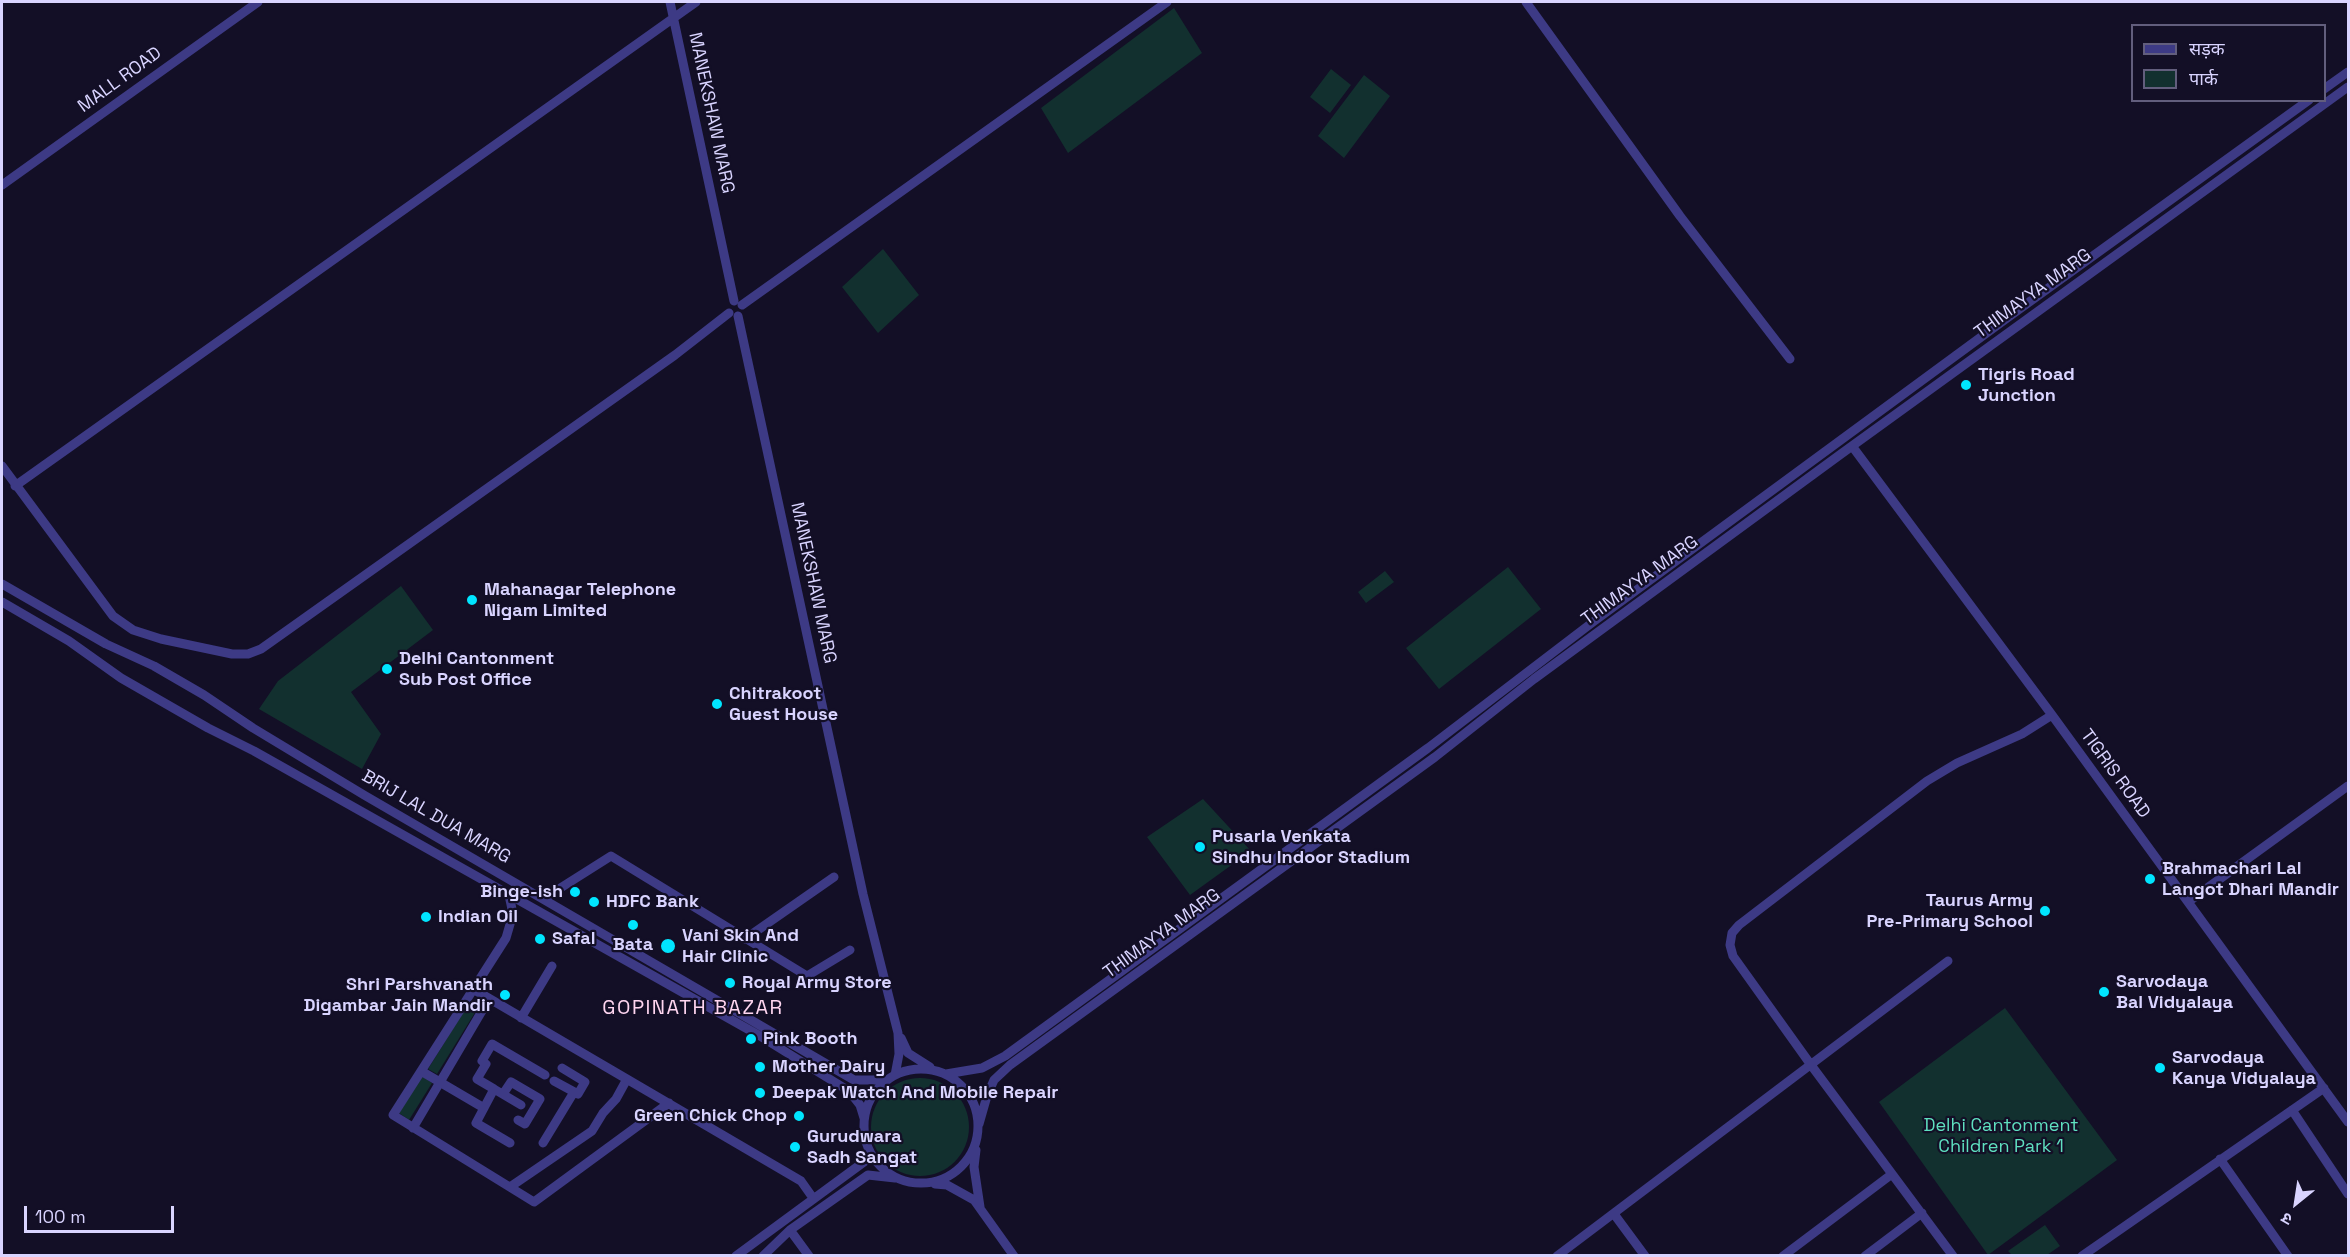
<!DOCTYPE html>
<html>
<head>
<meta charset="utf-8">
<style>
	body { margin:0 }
	#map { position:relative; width:2350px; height:1257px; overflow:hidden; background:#130f26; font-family:"Space Grotesk","Noto Sans Devanagari",sans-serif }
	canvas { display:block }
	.frame { position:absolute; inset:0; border:3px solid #d9d4ff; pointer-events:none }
	.legend { position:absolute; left:2131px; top:24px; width:195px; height:78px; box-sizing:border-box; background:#130f26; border:2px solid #625e7d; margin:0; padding:8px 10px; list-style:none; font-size:18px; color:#d9d4ff }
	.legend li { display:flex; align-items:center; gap:12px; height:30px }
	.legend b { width:30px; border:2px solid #625e7d }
	.north { position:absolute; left:2266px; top:1173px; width:60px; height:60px; -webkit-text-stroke:4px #130f26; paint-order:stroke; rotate:210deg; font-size:16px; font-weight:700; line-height:24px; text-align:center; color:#d9d4ff }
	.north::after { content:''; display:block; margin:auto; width:21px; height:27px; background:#d9d4ff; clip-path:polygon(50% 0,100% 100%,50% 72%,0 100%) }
	.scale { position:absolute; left:24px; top:1206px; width:150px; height:27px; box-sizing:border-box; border:3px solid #d9d4ff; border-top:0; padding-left:8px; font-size:18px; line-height:21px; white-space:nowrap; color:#d9d4ff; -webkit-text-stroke:4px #130f26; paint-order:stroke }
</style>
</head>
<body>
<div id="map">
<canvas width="2350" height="1257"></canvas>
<div class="frame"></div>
<ul class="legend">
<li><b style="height:8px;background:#3d3a85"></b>सड़क</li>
<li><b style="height:16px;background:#12302f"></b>पार्क</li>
</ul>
<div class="north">उ</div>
<div class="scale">100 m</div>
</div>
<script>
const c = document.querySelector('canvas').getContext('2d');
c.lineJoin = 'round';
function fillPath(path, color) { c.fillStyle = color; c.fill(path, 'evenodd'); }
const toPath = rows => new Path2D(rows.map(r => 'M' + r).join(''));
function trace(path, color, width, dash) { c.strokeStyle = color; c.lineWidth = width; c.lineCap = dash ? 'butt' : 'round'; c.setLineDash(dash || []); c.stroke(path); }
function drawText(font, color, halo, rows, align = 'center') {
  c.font = font + ' "Space Grotesk",sans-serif'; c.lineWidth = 4.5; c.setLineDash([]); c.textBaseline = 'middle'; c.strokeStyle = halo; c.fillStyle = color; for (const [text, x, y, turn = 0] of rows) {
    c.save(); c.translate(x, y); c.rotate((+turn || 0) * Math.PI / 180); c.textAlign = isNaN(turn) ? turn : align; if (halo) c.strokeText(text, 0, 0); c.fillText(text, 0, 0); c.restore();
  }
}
const green = toPath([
	[1174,8,1202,53,1068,153,1041,108],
	[1331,69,1351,85,1330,113,1310,97],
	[1364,75,1390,96,1344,158,1318,136],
	[883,249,919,295,878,333,842,287],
	[1508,567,1541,609,1439,689,1406,648],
	[1385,571,1394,582,1366,603,1358,592],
	[401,586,433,630,351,692,381,734,362,769,259,709,278,681],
	[1203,799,1251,851,1190,895,1147,837],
	[471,1000,479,1006,437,1074,428,1069],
	[2005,1008,2117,1160,1988,1255,1879,1102],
	[422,1076,432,1083,409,1120,399,1113],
	'871 1127a49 49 0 1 1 98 0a49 49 0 1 1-98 0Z',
	[2045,1225,2060,1246,2047,1255,2012,1255,2008,1251]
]);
const minor = toPath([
	[670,2,734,301],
	[1526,2,1680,216,1790,359],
	[2324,89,2348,72],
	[2,185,258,2],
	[742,305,1167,2],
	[738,316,863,894,898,1033,899,1054,895,1075],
	[1852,446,2052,715,2348,1122],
	[2,466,113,616,133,630,161,639,232,654,248,654,261,649,675,355,729,313],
	[15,486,696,2],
	[2,584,106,644,154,666,204,695,253,728,364,795,854,1080,887,1080],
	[2,602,69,641,121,678,208,728,254,751,760,1036,849,1091,860,1105,864,1118],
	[509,895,513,914,506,938,393,1115,534,1202,669,1103],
	[543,899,611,856,807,976,850,950],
	[2188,902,2348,786],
	[745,939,834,877],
	[473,989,801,1181,813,1198],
	[521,1018,552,966],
	[901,1038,908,1053,930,1067],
	'864 1126a57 57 0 1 1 114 0a57 57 0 1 1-114 0Z',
	[421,1071,484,1108],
	[946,1074,982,1068,1005,1056,1428,748,1593,622,2007,318,2309,100],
	[554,1081,578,1094,585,1082,562,1068],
	[494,1089,477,1079,486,1064,482,1061,492,1044,545,1075],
	[503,1094,511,1082,540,1099,525,1124,518,1120],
	[2292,1110,2348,1194],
	[979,1124,987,1096,994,1080,1010,1065,1435,757,1534,679,1841,454,2348,87],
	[413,1128,489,999],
	[510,1143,476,1123,494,1089,521,1105],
	[543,1143,574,1092],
	[976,1150,974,1167,980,1207],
	[2220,1159,2288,1256],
	[935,1184,947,1185,974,1200,1014,1256],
	[510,1187,592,1131,603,1113,616,1099,627,1079],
	[1614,1214,1645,1256],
	[790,1230,809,1256],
	[736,1256,872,1156],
	[763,1256,790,1230,868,1175,895,1178],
	[1557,1256,1948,961],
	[1783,1256,1892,1174],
	[1865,1256,1922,1213],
	[1953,1256,1811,1065,1733,956,1730,945,1732,933,1739,925,1927,781,1957,763,2022,734,2052,715],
	[2082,1256,2324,1088]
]);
const markers = [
	[1966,385,6,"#00e5ff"],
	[472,600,6,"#00e5ff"],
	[387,669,6,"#00e5ff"],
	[717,704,6,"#00e5ff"],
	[1200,847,6,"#00e5ff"],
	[2150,879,6,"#00e5ff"],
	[575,892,6,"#00e5ff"],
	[594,902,6,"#00e5ff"],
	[2045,911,6,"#00e5ff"],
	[426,917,6,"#00e5ff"],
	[633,925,6,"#00e5ff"],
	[540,939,6,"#00e5ff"],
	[668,946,8,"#00e5ff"],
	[730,983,6,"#00e5ff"],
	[2104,992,6,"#00e5ff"],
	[505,995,6,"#00e5ff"],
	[751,1039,6,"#00e5ff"],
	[760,1067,6,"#00e5ff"],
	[2160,1068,6,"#00e5ff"],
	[760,1093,6,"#00e5ff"],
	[799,1116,6,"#00e5ff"],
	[795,1147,6,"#00e5ff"]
];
const streetNames = [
	["MALL ROAD",120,80,-36],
	["MANEKSHAW MARG",711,113,78],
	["THIMAYYA MARG",2033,294,-36],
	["THIMAYYA MARG",1640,581,-36],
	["MANEKSHAW MARG",813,583,78],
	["TIGRIS ROAD",2115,774,54],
	["BRIJ LAL DUA MARG",436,817,30],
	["THIMAYYA MARG",1162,934,-36]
];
const poiNames = [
	["Tigris Road",1978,375],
	["Junction",1978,396],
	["Mahanagar Telephone",484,590],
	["Nigam Limited",484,611],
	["Delhi Cantonment",399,659],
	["Sub Post Office",399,680],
	["Chitrakoot",729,694],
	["Guest House",729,715],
	["Pusarla Venkata",1212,837],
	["Sindhu Indoor Stadium",1212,858],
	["Brahmachari Lal",2162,869],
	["Langot Dhari Mandir",2162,890],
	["Binge-ish",563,892,"right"],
	["Taurus Army",2033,901,"right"],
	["Pre-Primary School",2033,922,"right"],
	["HDFC Bank",606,902],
	["Indian Oil",438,917],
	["Vani Skin And",682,936],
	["Hair Clinic",682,957],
	["Safal",552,939],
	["Bata",633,945,"center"],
	["Sarvodaya",2116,982],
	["Bal Vidyalaya",2116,1003],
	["Royal Army Store",742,983],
	["Shri Parshvanath",493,985,"right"],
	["Digambar Jain Mandir",493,1006,"right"],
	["Pink Booth",763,1039],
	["Sarvodaya",2172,1058],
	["Kanya Vidyalaya",2172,1079],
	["Mother Dairy",772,1067],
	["Deepak Watch And Mobile Repair",772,1093],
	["Green Chick Chop",787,1116,"right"],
	["Gurudwara",807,1137],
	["Sadh Sangat",807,1158]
];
const parkNames = [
	["Delhi Cantonment",2001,1126],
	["Children Park 1",2001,1147]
];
const neighbourhoodNames = [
	["GOPINATH BAZAR",693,1009]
];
fillPath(green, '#12302f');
trace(minor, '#3d3a85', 9);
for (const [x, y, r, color] of markers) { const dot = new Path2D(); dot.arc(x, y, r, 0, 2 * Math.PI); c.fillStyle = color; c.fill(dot); trace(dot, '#130f26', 2); }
drawText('18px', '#d9d4ff', '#130f26', streetNames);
drawText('bold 18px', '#d9d4ff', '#130f26', poiNames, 'left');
drawText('18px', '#5fe0c0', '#130f26', parkNames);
c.letterSpacing = '1.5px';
drawText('20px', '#ffd6f0', '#130f26', neighbourhoodNames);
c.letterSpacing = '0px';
</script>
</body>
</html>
